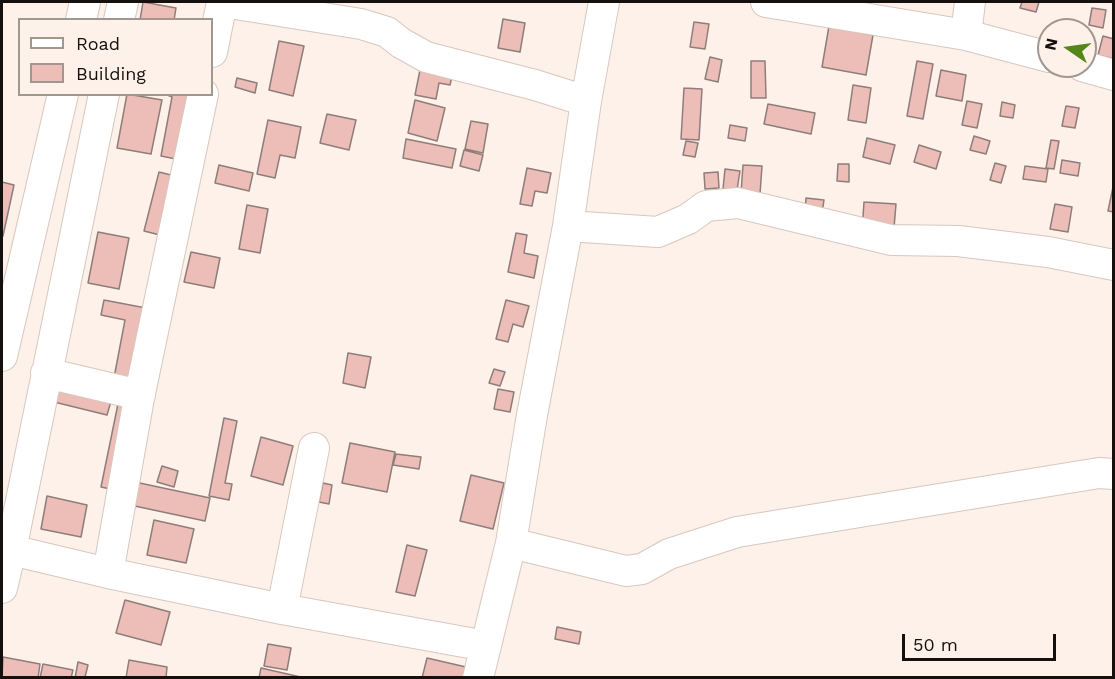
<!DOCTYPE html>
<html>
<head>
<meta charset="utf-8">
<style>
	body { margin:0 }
	#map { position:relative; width:1115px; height:679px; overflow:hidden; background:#fef1e9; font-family:"Work Sans",sans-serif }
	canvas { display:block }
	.frame { position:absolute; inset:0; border:3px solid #15100d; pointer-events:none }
	.legend { position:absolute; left:18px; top:18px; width:195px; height:78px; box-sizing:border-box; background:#fef1e9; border:2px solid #a19791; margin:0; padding:8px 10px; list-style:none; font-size:18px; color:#15100d }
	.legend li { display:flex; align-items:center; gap:12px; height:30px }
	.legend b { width:30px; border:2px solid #a19791 }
	.north { position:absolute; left:1037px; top:18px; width:60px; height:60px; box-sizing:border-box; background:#fef1e9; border:2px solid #a19791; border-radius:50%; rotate:283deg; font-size:16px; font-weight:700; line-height:24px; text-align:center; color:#15100d }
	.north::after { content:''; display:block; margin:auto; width:21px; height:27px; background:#568618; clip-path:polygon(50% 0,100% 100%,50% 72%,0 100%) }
	.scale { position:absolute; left:902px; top:634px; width:154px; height:27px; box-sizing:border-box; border:3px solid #15100d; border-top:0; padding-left:8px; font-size:18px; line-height:21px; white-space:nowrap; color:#15100d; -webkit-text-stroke:4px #fef1e9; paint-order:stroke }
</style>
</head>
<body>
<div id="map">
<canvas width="1115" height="679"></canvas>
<div class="frame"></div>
<ul class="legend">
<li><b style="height:8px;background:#fff"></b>Road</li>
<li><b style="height:16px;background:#edbeb8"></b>Building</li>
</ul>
<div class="north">N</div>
<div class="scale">50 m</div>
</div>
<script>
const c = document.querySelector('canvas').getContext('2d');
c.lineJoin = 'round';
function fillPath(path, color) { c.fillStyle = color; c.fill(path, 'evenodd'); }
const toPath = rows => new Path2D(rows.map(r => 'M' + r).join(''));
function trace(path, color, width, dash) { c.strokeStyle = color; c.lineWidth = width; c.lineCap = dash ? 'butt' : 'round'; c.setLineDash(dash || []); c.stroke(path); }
const building = toPath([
	[143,2,176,8,174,20,140,20,143,2],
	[1022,2,1039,2,1036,12,1020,8,1022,2],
	[1092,8,1106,10,1103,28,1089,25,1092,8],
	[503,19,525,23,520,52,498,48,503,19],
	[694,22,709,24,705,49,690,47,694,22],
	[829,26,873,35,866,75,822,67,829,26],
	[1103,36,1114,39,1114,59,1098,55,1103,36],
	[279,41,304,46,293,96,269,90,279,41],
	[710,57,722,60,718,82,705,79,710,57],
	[751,61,765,61,766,98,751,98,751,61],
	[917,61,933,64,923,119,907,116,917,61],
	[420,70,452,76,450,85,439,83,436,99,415,95,420,70],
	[941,70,966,75,962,101,936,96,941,70],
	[237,78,257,83,255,93,235,87,237,78],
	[853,85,871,88,866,123,848,120,853,85],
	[684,88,702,89,699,140,681,139,684,88],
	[127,94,162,100,151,154,117,148,127,94],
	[165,94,195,94,181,160,161,156,172,97,165,94],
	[415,100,445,108,437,141,408,133,415,100],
	[967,101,982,104,977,128,962,125,967,101],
	[1002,102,1015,105,1013,118,1000,116,1002,102],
	[768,104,815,113,811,134,764,124,768,104],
	[1066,106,1079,108,1075,128,1062,126,1066,106],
	[327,114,356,120,349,150,320,143,327,114],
	[268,120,301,127,295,158,280,155,275,178,257,174,268,120],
	[471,121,488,124,483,153,465,149,471,121],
	[730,125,747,128,745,141,728,138,730,125],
	[974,136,990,141,986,154,970,150,974,136],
	[867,138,895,145,890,164,863,157,867,138],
	[406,139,456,149,452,168,403,158,406,139],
	[1051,140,1059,141,1054,169,1046,168,1051,140],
	[686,141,698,143,695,157,683,155,686,141],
	[919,145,941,152,936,169,914,162,919,145],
	[464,150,483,155,479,171,460,166,464,150],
	[1062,160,1080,163,1078,176,1060,173,1062,160],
	[995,163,1006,166,1001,183,990,180,995,163],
	[838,164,849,164,849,182,837,181,838,164],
	[219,165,253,173,249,191,215,183,219,165],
	[743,165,762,166,760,194,741,193,743,165],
	[1025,166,1048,169,1046,182,1023,179,1025,166],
	[527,168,551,173,547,193,535,191,532,206,520,204,527,168],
	[725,169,740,171,737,190,723,189,725,169],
	[159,172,179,177,164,236,144,231,159,172],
	[718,172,719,188,705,189,704,173,718,172],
	[2,182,14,185,3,236,2,235,2,182],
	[1113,187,1114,188,1114,212,1108,211,1113,187],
	[806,198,824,200,822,213,805,211,806,198],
	[864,202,896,204,894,228,862,231,864,202],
	[1055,204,1072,207,1068,232,1050,229,1055,204],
	[247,205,268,209,260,253,239,249,247,205],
	[98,232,129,238,119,289,88,283,98,232],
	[516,233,527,235,524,253,538,256,534,278,508,272,516,233],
	[191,252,220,258,214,288,184,282,191,252],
	[104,300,151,309,135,388,113,383,125,320,101,315,104,300],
	[506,300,529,306,523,327,513,324,508,342,496,339,506,300],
	[348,353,371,357,365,388,343,383,348,353],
	[494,369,505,372,500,386,489,383,494,369],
	[55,384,112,398,107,415,50,401,55,384],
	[498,389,514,392,510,412,494,409,498,389],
	[119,399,132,401,115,490,101,487,119,399],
	[224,418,237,421,225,483,232,484,229,500,209,496,224,418],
	[261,437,293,446,283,485,251,476,261,437],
	[350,443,395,452,387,492,342,483,350,443],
	[396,454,421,457,419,469,393,465,396,454],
	[162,466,178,471,174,487,157,482,162,466],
	[471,475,504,483,493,529,460,521,471,475],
	[135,482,210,498,205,521,130,505,135,482],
	[323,483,332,485,329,504,319,502,323,483],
	[47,496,87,505,81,537,41,529,47,496],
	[154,520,194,529,186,563,147,555,154,520],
	[407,545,427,550,415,596,396,592,407,545],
	[125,600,170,612,161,645,116,633,125,600],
	[557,627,581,632,579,644,555,639,557,627],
	[268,644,291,648,287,670,264,666,268,644],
	[3,657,40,664,38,678,2,678,3,657],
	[427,658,466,667,464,678,422,678,427,658],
	[129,660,167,667,166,678,126,678,129,660],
	[78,662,88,665,85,677,89,678,75,678,78,662],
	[43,664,73,670,71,678,40,678,43,664],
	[261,668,305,678,259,678,261,668]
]);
const minor = toPath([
	[223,2,361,24,387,32,401,43,426,57,535,85,586,101],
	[766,2,966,35,1049,57],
	[81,20,85,2],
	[119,20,123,2],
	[966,35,970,2],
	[212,52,222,2],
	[1082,66,1114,75],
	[568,226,658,232,688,219,706,206,738,203,891,240,958,241,1048,252,1114,265],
	[2,356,63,94],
	[46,373,140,395],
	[511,543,626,571,642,569,669,554,737,532,1099,473,1114,474],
	[11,550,108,573,282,609,486,646],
	[108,573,139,398,203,94],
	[2,588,11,550,104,94],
	[282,609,314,448],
	[478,678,511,543,532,415,568,226,586,101,604,2]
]);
fillPath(building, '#edbeb8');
trace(building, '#8e7d7a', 1.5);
trace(minor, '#d7c7be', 32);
trace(minor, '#fff', 30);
</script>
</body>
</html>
